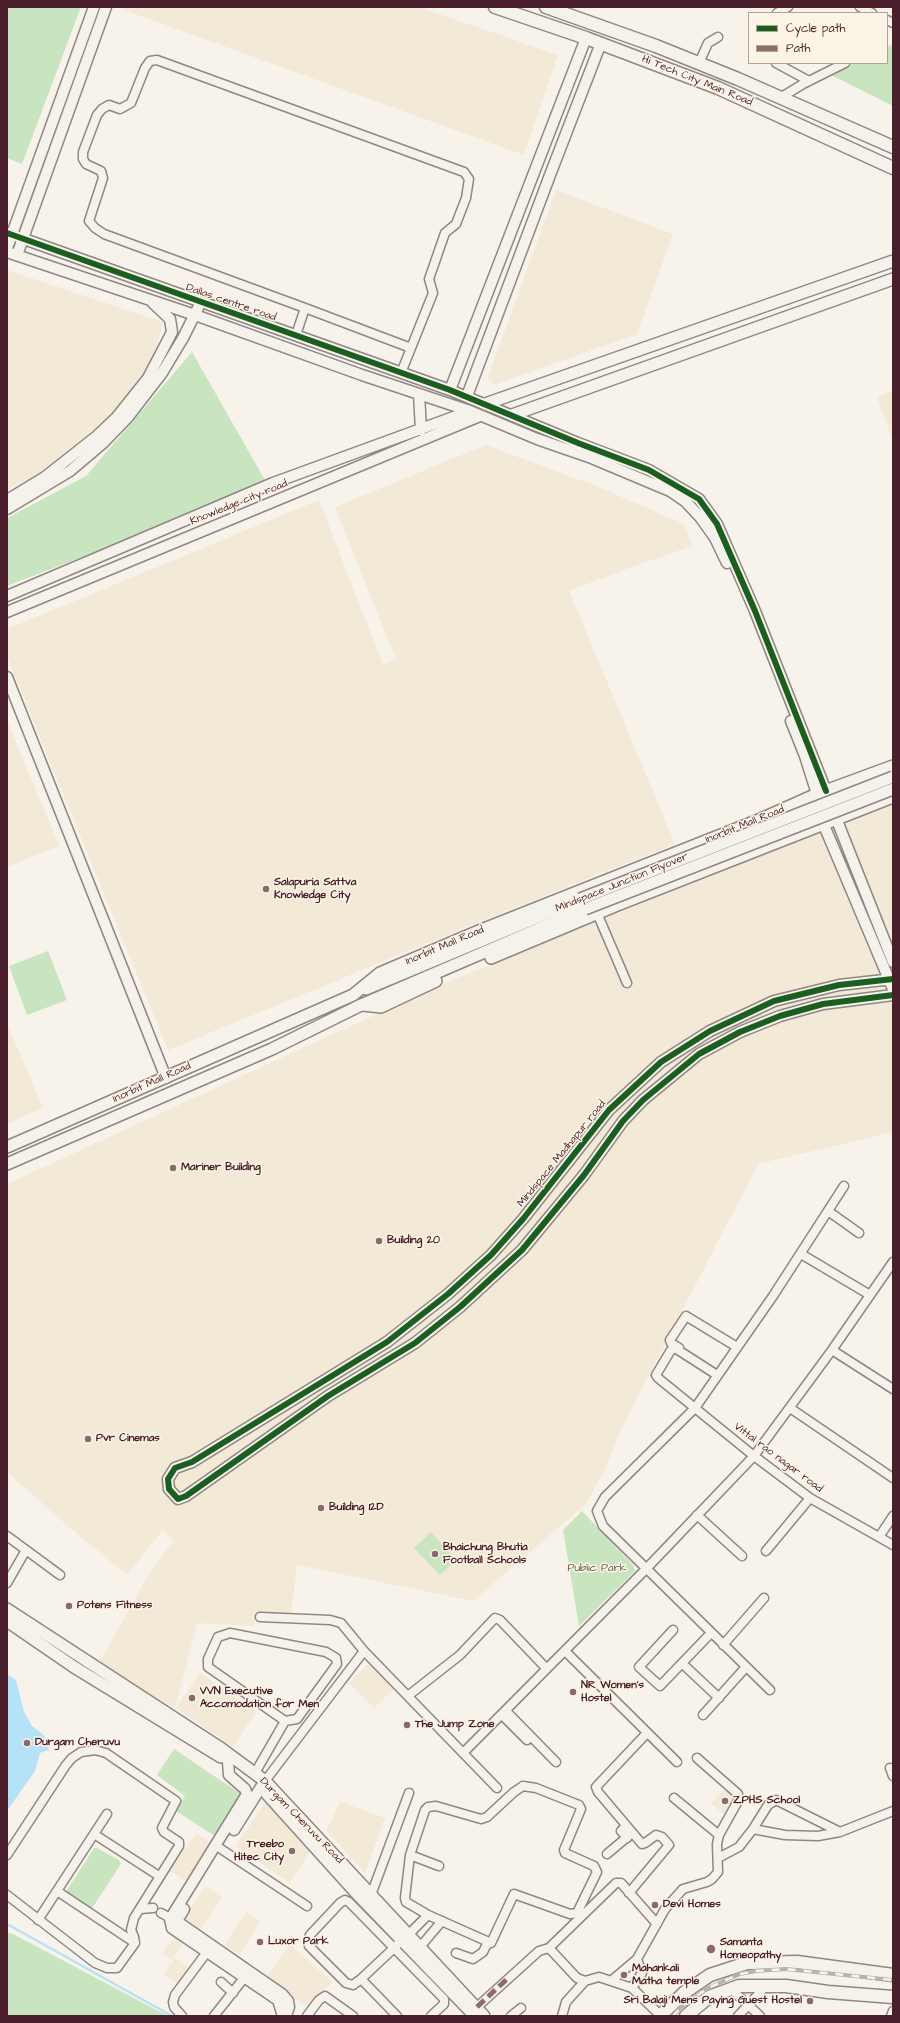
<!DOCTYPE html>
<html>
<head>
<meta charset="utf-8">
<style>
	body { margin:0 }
	#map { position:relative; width:900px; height:2023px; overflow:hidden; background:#f7f3ea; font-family:"Architects Daughter",sans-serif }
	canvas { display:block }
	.frame { position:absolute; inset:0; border:8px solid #4a1f2b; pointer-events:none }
	.legend { position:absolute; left:748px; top:12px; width:140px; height:52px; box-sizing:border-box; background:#fcf5e5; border:1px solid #b59f9b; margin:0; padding:5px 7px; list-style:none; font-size:12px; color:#4a1f2b }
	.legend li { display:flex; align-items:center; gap:8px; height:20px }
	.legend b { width:20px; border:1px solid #b59f9b }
</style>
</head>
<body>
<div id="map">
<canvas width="900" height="2023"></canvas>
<div class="frame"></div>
<ul class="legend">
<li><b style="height:5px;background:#1b5e20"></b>Cycle path</li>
<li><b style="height:5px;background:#8d6e63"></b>Path</li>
</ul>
</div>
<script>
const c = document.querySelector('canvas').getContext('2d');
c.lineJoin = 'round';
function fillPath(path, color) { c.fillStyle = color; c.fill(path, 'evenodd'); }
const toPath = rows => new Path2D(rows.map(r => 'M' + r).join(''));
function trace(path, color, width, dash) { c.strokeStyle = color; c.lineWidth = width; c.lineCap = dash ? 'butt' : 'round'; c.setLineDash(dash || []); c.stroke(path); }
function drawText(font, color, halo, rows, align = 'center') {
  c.font = font + ' "Architects Daughter",sans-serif'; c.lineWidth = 3; c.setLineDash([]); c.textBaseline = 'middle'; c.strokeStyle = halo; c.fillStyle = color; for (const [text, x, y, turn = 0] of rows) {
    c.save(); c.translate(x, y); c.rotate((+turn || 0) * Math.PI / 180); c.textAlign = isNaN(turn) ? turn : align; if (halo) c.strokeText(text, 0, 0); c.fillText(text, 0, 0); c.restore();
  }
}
const built = toPath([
	[125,7,419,7,558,55,524,155,124,10],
	[556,190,673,234,637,334,496,384,493,383,488,377],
	[7,270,163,322,151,369,126,402,83,441,33,477,7,490],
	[893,391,893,442,877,397],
	[486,445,596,486,684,524,692,546,629,568,569,591,675,844,486,919,168,1050,7,657,7,629,319,500,383,665,396,659,335,507],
	[7,720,59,846,7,867],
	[893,802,893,1132,758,1164,623,1425,604,1471,586,1504,473,1601,297,1565,291,1615,257,1612,254,1626,197,1623,175,1709,99,1663,146,1579,173,1541,163,1530,127,1575,69,1527,7,1472,7,1184,433,988],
	[7,1023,43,1108,7,1124],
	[371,1661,397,1686,374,1708,349,1683],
	[200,1673,256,1712,233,1747,176,1708],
	[727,1787,738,1798,723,1814,711,1803],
	[268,1799,316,1842,290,1883,235,1846],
	[341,1802,385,1818,365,1873,326,1830],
	[196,1833,216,1846,191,1884,170,1871],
	[205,1886,222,1897,201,1929,184,1918],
	[246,1912,260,1922,239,1955,224,1945],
	[175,1937,184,1941,172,1960,162,1953],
	[290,1944,332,1982,306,2007,267,1976],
	[175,1958,190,1969,179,1985,164,1974]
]);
const green = toPath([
	[7,7,81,7,22,164,7,158],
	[893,44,893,106,831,75,854,63,887,63,887,47],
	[192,352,265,480,180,519,7,586,7,518,86,476],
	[48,951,67,1000,27,1015,9,966],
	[582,1511,633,1565,635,1571,579,1626,563,1530],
	[431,1532,456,1560,440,1575,414,1548],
	[174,1749,241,1794,215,1836,176,1811,185,1796,157,1775],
	[94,1848,97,1848,119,1860,121,1864,91,1910,66,1894,66,1892],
	[7,1932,13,1934,168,2016,7,2016]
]);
const water = toPath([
	[7,1674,16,1680,24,1712,32,1726,44,1735,49,1750,40,1753,35,1771,7,1811]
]);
const stream = toPath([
	[7,1924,172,2016]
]);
const minor = toPath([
	[860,7,872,13],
	[777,13,788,7],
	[887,20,893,23],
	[699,63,708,43,718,37],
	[776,63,809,81],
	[780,98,803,84,845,63],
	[305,308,411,348],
	[296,335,305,308,104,234,95,228,89,221,103,178,101,171,86,164,83,159,83,152,97,115,102,109,109,105,120,109,131,103,145,68,150,61,157,60,464,172,469,179,466,198,456,224,445,233,429,279,433,293,401,373],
	[597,913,627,983],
	[828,1211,859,1233],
	[801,1254,870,1295],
	[679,1348,671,1343,670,1340,686,1316,737,1347],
	[832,1350,893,1389],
	[717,1375,675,1348,671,1350,656,1375,658,1378,754,1456,810,1498,893,1545],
	[790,1408,893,1478],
	[697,1515,742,1556],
	[7,1536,60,1575],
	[879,1537,893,1516],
	[766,1551,810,1498],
	[7,1583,26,1550],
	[260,1617,330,1620,341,1623,364,1651,497,1788],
	[673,1630,639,1667,660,1686,711,1633],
	[723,1645,764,1598],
	[565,1651,677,1762],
	[686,1667,719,1698],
	[770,1690,603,1526,597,1511,605,1497,695,1408,773,1296,844,1186],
	[409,1695,460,1655,495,1618,500,1620,546,1668],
	[506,1711,556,1762],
	[502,1715,527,1740],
	[703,1715,746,1667],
	[463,1753,645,1570,754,1456,832,1350,893,1262],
	[890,1768,893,1776],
	[255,1773,285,1721,208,1667,208,1659,218,1637,230,1633,326,1652,336,1658,337,1664,297,1719,285,1721],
	[265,1781,364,1651],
	[523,1786,536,1788,579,1805,581,1809,564,1850,565,1853,594,1866,597,1872,577,1913,570,1914,514,1894,491,1943,428,1915,406,1902,405,1898,410,1855,425,1810,428,1807,436,1806,481,1819,487,1817,514,1792,523,1786],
	[674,1798,719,1835],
	[626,1826,621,1831,627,1838],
	[753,1829,785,1835,818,1836,840,1832,893,1811],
	[94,1834,159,1876],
	[221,1849,307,1906],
	[607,1854,632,1833],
	[7,1855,66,1765,72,1758,81,1752,95,1750,106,1753,176,1801,162,1828,164,1832,179,1842,179,1846,134,1918,131,1930,134,1937,135,1943,117,1968,107,1968,95,1963,7,1895],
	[410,1855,439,1866],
	[718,1858,739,1847,753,1829,768,1805,776,1800,840,1832],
	[57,1891,135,1943],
	[629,1893,669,1845,662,1837,656,1835,645,1843,642,1844,598,1792,596,1787,647,1733],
	[371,1895,409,1793],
	[140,1909,153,1908],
	[161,1913,176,1921],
	[38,1920,107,1814],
	[408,1935,428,1915],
	[402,1940,394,1948,361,1979,353,1985,346,1983,309,1946,308,1942,310,1935,340,1903,345,1900,349,1902,394,1948,444,1999,444,2004,431,2016],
	[420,1947,442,1921],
	[549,1948,577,1978,585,1981,599,1977,632,1988,660,2015],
	[456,1953,473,1959,483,1952,488,1942],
	[361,1979,397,2016],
	[611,1981,637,1959],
	[221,1982,233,1993],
	[632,1988,642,1973,637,1959,665,1909,683,1889,707,1882,712,1879,718,1872,717,1844,719,1835,739,1799,738,1794,697,1758],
	[731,1989,760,2016],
	[477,2007,539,1951,549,1948,616,1883,621,1883,657,1924],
	[182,2016,174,2007,173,2002,175,1995,207,1952],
	[214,2016,248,1973],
	[307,2016,319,2000,325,1996,353,2016],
	[511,2016,521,2008],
	[562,2016,566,2002,585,1981],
	[738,2016,767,1985],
	[891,2016,893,2011]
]);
const tertiary = toPath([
	[7,233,450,390,578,443,649,470,699,499,717,524,755,611,826,791],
	[7,248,94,7],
	[7,252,195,315,362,375,470,411,537,439,589,457,670,491,686,502,700,517,715,538,727,563],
	[17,255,106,7],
	[450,390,586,38],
	[419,394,421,430],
	[467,396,550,175,601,43],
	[7,500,45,477,97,436,116,418,148,378,172,332,170,319,153,303],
	[7,509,70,471,103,443,128,417,162,373,183,338,198,308],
	[7,596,273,483,470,411],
	[7,612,480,416],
	[7,677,166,1078],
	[791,721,805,756,817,794],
	[836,818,893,962],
	[823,823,893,989],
	[893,979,839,985,774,1001,710,1031,661,1062,609,1110,523,1219,491,1255,448,1294,387,1342,192,1462,175,1468,168,1479,169,1489,178,1499,186,1496,328,1396,415,1343,460,1307,522,1250,584,1175,623,1121,643,1100,699,1054,740,1032,780,1016,823,1004,893,995],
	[228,1762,229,1775,245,1789,247,1794,170,1919,172,1928,278,2000,283,2016],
	[234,1830,261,1787],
	[184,1909,177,1921,178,1922,282,1994,288,2001,289,2007,286,2016]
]);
const secondary = toPath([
	[485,404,893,261],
	[512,415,893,279],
	[491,958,615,906,893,797],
	[366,989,579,900],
	[363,1005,381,1007,436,981],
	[7,1147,353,995,380,973,481,930,761,819,817,794,893,766],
	[7,1164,272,1049,361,1005,585,909],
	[7,1609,219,1747,265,1781,484,2016],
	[7,1621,74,1667,221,1757],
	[267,1794,359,1896,471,2012]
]);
const primary = toPath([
	[495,7,586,38,718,88,893,168],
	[546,7,656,46,738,79,893,147],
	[660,2016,685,1992,710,1975,747,1963,797,1962,893,1975],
	[686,2016,709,1997,739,1986,786,1986,828,1992,893,1997]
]);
const rail = toPath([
	[673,2016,681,2007,708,1988,740,1974,756,1971,786,1969,893,1980]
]);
const secondaryBridge = toPath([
	[580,899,893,777],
	[585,909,893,789]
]);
const quiet = toPath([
	[477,2007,507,1979]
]);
const cycleway = toPath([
	[7,233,450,390,578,443,649,470,699,499,717,524,755,611,826,791],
	[893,979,839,985,774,1001,710,1031,661,1062,609,1110,523,1219,491,1255,448,1294,387,1342,192,1462,175,1468,168,1479,169,1489,178,1499,186,1496,328,1396,415,1343,460,1307,522,1250,584,1175,623,1121,643,1100,699,1054,740,1032,780,1016,823,1004,893,995]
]);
const markers = [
	[266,889,4,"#87696e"],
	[173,1168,4,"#87696e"],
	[379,1241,4,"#87696e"],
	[88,1439,4,"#87696e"],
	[321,1508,4,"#87696e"],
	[435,1554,4,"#87696e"],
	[69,1606,4,"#87696e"],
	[573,1692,4,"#87696e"],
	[192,1698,4,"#87696e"],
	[407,1725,4,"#87696e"],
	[27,1743,4,"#87696e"],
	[725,1801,4,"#87696e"],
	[292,1851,4,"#87696e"],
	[655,1905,4,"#87696e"],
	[260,1942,4,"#87696e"],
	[711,1949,5,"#87696e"],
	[624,1975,4,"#87696e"],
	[810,2001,4,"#87696e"]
];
const streetNames = [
	["Hi Tech City Main Road",697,81,22],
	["Dallas centre road",231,303,19],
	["Knowledge city road",239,503,-22],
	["Inorbit Mall Road",745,825,-22],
	["Mindspace Junction Flyover",622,883,-22],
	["Inorbit Mall Road",445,946,-23],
	["Inorbit Mall Road",152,1083,-24],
	["Mindspace Madhapur road",562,1154,-51],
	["Vittal rao nagar road",778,1458,37],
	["Durgam Cheruvu Road",301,1821,46]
];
const poiNames = [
	["Salapuria Sattva",274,883],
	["Knowledge City",274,896],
	["Mariner Building",181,1168],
	["Building 20",387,1241],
	["Pvr Cinemas",96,1439],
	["Building 12D",329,1508],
	["Bhaichung Bhutia",443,1548],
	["Football Schools",443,1561],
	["Potens Fitness",77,1606],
	["NR Women's",581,1686],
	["Hostel",581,1699],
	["VVN Executive",200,1692],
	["Accomodation for Men",200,1705],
	["The Jump Zone",415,1725],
	["Durgam Cheruvu",35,1743],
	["ZPHS School",733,1801],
	["Treebo",284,1845,"right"],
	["Hitec City",284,1858,"right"],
	["Devi Homes",663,1905],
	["Luxor Park",268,1942],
	["Samanta",720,1943],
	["Homeopathy",720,1956],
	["Mahankali",632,1969],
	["Matha temple",632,1982],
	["Sri Balaji Mens Paying Guest Hostel",802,2001,"right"]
];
const parkNames = [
	["Public Park",597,1569]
];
fillPath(built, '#f3e9d7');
fillPath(green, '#c8e5c0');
fillPath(water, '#b6e2f7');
trace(stream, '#b6e2f7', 2.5);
trace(minor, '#908684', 11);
trace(tertiary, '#908684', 13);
trace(secondary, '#908684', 14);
trace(primary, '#908684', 15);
trace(minor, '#f5f2ec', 8);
trace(tertiary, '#f5f2ec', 10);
trace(secondary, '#f5f2ec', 11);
trace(primary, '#f5f2ec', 12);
trace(rail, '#b8b1ae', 4);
trace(rail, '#fcf5e5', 2.5, [8]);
trace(secondaryBridge, '#908684', 14, []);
trace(secondaryBridge, '#f5f2ec', 11);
trace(quiet, '#8d6e63', 5, [10, 5]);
trace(cycleway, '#1b5e20', 6);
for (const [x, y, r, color] of markers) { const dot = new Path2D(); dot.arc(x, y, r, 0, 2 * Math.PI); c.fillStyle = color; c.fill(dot); trace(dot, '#fcf5e5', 1.5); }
drawText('11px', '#4a1f2b', '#fcf5e5', streetNames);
drawText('bold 11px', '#4a1f2b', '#fcf5e5', poiNames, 'left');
drawText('11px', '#604e48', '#fcf5e5', parkNames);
</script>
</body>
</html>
